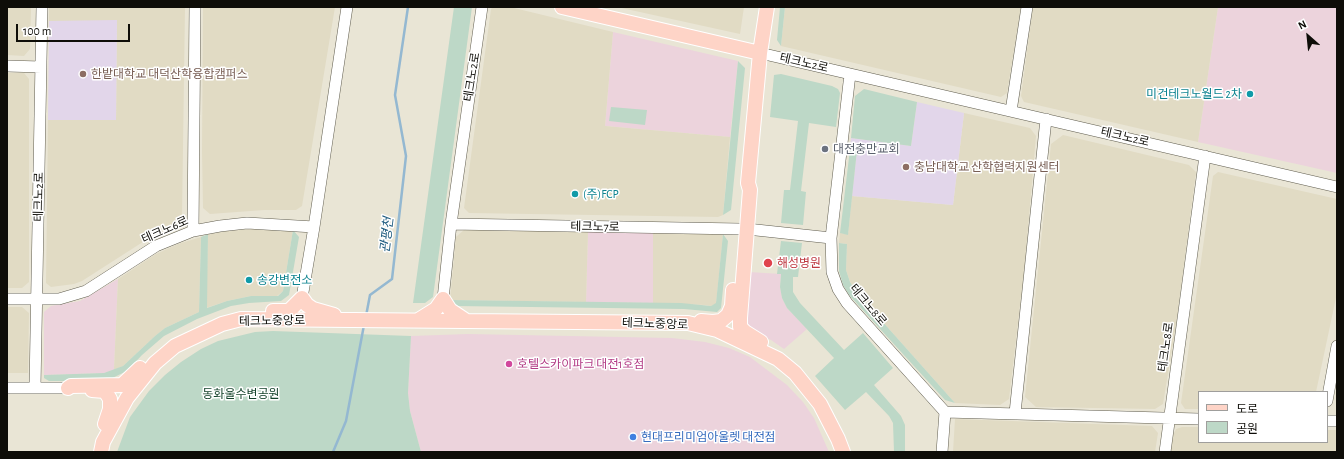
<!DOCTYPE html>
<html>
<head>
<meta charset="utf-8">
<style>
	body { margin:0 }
	#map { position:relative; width:1344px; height:459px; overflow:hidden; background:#e9e5d5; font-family:"Alegreya Sans","Noto Sans KR",sans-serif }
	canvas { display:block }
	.frame { position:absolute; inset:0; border:8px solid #0e0d08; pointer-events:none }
	.legend { position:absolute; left:1198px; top:391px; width:130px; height:52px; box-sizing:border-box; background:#fff; border:1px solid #9f9e9c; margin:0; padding:5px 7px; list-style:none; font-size:12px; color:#0e0d08 }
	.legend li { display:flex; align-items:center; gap:8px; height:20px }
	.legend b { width:20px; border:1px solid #9f9e9c }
	.north { position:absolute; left:1288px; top:16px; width:40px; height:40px; -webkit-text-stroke:3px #fff; paint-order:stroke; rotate:333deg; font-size:11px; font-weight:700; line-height:16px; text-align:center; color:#0e0d08 }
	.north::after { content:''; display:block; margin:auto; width:14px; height:18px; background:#0e0d08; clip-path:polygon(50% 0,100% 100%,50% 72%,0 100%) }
	.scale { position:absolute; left:16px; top:24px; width:114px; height:18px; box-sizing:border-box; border:2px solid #0e0d08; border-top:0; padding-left:5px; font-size:12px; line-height:14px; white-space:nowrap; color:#0e0d08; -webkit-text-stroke:3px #fff; paint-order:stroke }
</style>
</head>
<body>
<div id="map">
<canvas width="1344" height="459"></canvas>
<div class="frame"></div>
<ul class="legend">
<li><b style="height:5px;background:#fed4c7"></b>도로</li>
<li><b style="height:11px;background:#bdd8c7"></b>공원</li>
</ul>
<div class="north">N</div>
<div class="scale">100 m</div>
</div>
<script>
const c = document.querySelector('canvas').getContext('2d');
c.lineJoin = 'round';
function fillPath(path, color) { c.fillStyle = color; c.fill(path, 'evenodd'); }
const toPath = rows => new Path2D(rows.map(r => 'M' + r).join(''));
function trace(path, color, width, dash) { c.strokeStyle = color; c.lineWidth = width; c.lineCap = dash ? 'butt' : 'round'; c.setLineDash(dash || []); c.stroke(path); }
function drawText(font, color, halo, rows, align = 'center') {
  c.font = font + ' "Alegreya Sans","Noto Sans KR",sans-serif'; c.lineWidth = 3; c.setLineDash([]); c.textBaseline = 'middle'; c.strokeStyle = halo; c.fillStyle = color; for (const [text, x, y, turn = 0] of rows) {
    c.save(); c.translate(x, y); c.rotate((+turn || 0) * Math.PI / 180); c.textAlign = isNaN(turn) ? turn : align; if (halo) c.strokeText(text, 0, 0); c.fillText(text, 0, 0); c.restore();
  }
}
const commercial = toPath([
	[1218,7,1337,7,1337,173,1198,142],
	[613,32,738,61,730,137,605,126],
	[588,231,653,233,653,303,586,302],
	[749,272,781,274,780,287,782,298,787,308,807,329,784,349,771,340,750,330,746,326],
	[118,279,114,370,104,373,44,375,44,312,51,306,80,301],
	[468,334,672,338,705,342,729,348,750,357,787,385,803,402,814,418,829,452,421,452,410,411,408,393,411,336]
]);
const built = toPath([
	[7,7,31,7,30,49,24,56,7,55],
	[49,7,185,7,182,217,177,225,160,231,82,281,74,284,51,287,46,283,48,120,116,120,117,21,49,21],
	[203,7,335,7,302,206,296,210,264,210,210,214,203,208,202,151],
	[493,7,510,7,613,32,605,126,730,137,723,215,718,217,469,213,464,208,491,9],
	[617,7,744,7,740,34],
	[785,7,1021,7,1007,93,1001,97,781,46],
	[1033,7,1218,7,1198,142,1024,102,1021,96],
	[7,73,24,73,29,79,29,282,22,288,7,288],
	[964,113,1030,128,1036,136,1025,263,1009,399,1000,405,955,403,857,293,850,282,846,270,847,244,839,243,840,233,848,234,852,196,953,205],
	[1063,135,1189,165,1196,172,1177,319,1163,404,1155,409,1036,407,1025,397,1051,144],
	[1218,172,1337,199,1337,293,1316,392,1199,392,1199,409,1185,409,1181,403,1213,176],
	[256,229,293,230,283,291,277,296,251,296,227,301,206,308,208,234,226,231],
	[465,229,588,231,586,302,450,300,456,237],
	[653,233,723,234,716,304,711,306,706,305,653,303],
	[201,237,199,312,165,328,155,336,123,366,114,370,118,279,156,254,178,244],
	[7,307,22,307,29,313,28,373,7,373],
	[955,419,1152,426,1158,433,1155,452,953,452],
	[1182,427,1199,427,1199,442,1327,442,1327,430,1337,430,1337,452,1169,452,1173,435,1176,429]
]);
const education = toPath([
	[117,20,116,120,48,120,49,21],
	[917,102,964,113,953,205,852,196,857,150,850,149,851,138,911,146]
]);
const green = toPath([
	[454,7,472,7,433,297,425,303,413,303],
	[780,7,785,7,781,46,777,40],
	[738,61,745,68,731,210,723,215],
	[781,74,832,86,838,89,840,93,836,127,809,123,801,191,806,192,803,225,781,223,784,190,790,190,798,121,770,117,774,75],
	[864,89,917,102,911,146,851,138,855,96],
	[611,107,647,110,645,125,609,121],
	[850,149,857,150,848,235,840,233],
	[293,230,299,237,289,295,281,301,249,303,231,306,197,319,164,336,142,355,127,371,106,381,49,381,44,378,44,375,104,373,123,366,155,336,165,328,199,312,201,237,208,234,207,308,227,301,251,296,278,296,283,291],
	[723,234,728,241,721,308,717,312,684,309,454,306,450,300,681,303,711,306,716,303],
	[781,241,802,243,798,277,793,277,793,292,800,303,844,350,863,333,893,368,874,385,901,416,905,425,905,452,894,452,893,423,889,416,866,392,845,410,815,376,834,358,787,308,782,298,780,287,781,274,777,274],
	[839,243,847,244,846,270,850,282,857,293,955,403,945,400,849,295,843,285,839,271],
	[273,331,411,336,408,393,410,411,421,452,117,452,130,417,149,391,165,375,181,362,201,349,218,341,255,332]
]);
const stream = toPath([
	[366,316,370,295,392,279,406,156,395,95,408,7],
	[333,452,346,421,364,325]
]);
const minor = toPath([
	[760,53,1337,187],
	[7,66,41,67],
	[850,74,831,238,832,272,838,289,847,303,945,412,1199,419],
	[1011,111,1027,7],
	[451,224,740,229],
	[747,229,831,238],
	[193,231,195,7],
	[302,298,314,227,347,7],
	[7,299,59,299,86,291,156,246,193,231,220,226,247,223,314,227],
	[443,299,451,224,482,7],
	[35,387,42,7],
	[7,388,68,388],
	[1327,401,1337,346],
	[1015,413,1046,119],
	[1327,421,1337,421],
	[942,452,945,412],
	[1165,452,1205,156]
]);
const major = toPath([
	[562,7,760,53],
	[273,311,289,311,302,298,307,305,313,309,334,315],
	[420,319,436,309,443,299,450,310,465,320],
	[701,321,713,322,721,321,728,315,732,306,733,290],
	[761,342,745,332,740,327,740,318,750,190,748,183,760,53,767,7],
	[68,388,71,386,122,385,140,368],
	[92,390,105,391,110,399,110,409,105,424],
	[101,452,103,442,127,398,155,363,175,346,222,324,241,319,688,323,717,330,778,359,795,373,820,404,838,439,843,452]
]);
const markers = [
	[83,74,4,"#8d6e63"],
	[1250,94,4,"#0f9aa8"],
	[825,149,4,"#6b7280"],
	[906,167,4,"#8d6e63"],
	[575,194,4,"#0f9aa8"],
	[768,263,5,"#e0444e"],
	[249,280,4,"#0f9aa8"],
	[509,364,4,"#d1479c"],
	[633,437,4,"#3f7fe0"]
];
const streetNames = [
	["테크노2로",804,63,13],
	["테크노2로",472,77,-81],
	["테크노2로",1125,137,13],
	["테크노2로",39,197,-89],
	["테크노7로",595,227,1],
	["테크노6로",165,230,-24],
	["테크노8로",868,305,50],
	["테크노중앙로",272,321,-1],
	["테크노중앙로",655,324,2],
	["테크노8로",1166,347,-82]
];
const educationNames = [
	["한밭대학교 대덕산학융합캠퍼스",91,74],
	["충남대학교 산학협력지원센터",914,167]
];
const cultureNames = [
	["미건테크노월드 2차",1242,94,"right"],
	["(주)FCP",583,194],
	["송강변전소",257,280]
];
const worshipNames = [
	["대전충만교회",833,149]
];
const healthNames = [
	["해성병원",777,263]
];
const hotelNames = [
	["호텔스카이파크 대전1호점",517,364]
];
const parkNames = [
	["동화울수변공원",241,394]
];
const shopNames = [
	["현대프리미엄아울렛 대전점",641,437]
];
const waterNames = [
	["관평천",387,235,-83]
];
fillPath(commercial, '#ecd3dc');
fillPath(built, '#e1dbc4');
fillPath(education, '#e2d6ea');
fillPath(green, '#bdd8c7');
trace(stream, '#94b8d1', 2.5);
trace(minor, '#615e50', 12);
trace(major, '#fff', 16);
trace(minor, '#fff', 11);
trace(major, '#fed4c7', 14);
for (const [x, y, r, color] of markers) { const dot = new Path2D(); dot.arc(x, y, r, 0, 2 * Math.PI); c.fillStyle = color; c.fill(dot); trace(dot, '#fff', 1.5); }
drawText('12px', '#0e0d08', '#fff', streetNames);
drawText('12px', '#785e54', '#fff', educationNames, 'left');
drawText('12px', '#0d838f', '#fff', cultureNames, 'left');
drawText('12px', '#5b616d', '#fff', worshipNames, 'left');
drawText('12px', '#be3a42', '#fff', healthNames, 'left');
drawText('12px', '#b23c85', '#fff', hotelNames, 'left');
drawText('12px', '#14432b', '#fff', parkNames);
drawText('12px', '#366cbe', '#fff', shopNames, 'left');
drawText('italic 13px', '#215d80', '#fff', waterNames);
</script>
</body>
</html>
